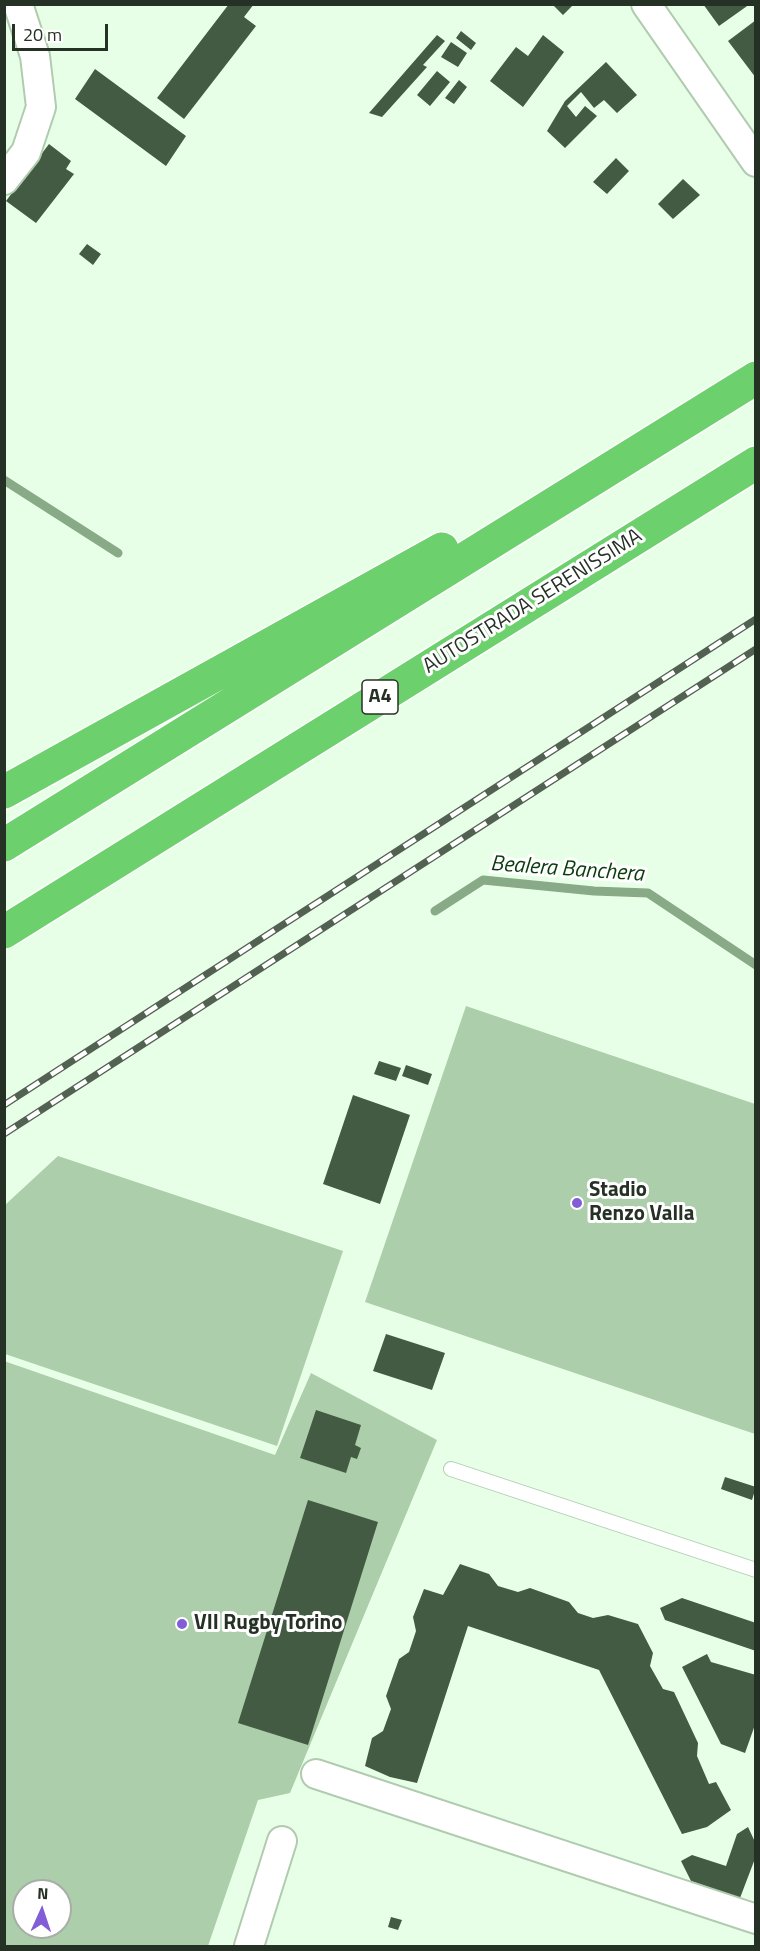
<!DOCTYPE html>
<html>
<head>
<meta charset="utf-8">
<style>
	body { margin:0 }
	#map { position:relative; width:760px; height:1951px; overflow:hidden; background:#e8ffe7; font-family:"Titillium Web",sans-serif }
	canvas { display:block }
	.frame { position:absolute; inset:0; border:6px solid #263126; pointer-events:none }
	.north { position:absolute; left:12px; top:1879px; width:60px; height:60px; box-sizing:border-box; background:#fff; border:2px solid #a8ada8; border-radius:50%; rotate:3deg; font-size:16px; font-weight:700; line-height:24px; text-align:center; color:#263126 }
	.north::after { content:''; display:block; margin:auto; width:21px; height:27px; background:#815dd7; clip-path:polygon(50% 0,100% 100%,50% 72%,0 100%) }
	.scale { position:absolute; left:12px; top:24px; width:96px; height:27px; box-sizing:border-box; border:3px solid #263126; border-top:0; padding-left:8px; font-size:18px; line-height:21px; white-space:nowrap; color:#263126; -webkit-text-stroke:4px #fff; paint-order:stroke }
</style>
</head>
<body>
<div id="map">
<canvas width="760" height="1951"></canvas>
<div class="frame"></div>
<div class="north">N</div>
<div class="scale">20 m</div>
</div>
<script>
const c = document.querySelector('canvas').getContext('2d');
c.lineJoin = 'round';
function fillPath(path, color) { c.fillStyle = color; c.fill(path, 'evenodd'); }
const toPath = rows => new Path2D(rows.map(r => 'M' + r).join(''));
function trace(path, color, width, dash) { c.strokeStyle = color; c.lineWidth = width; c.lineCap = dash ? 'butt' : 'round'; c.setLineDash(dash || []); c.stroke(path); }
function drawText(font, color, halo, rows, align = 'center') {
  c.font = font + ' "Titillium Web",sans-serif'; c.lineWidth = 6; c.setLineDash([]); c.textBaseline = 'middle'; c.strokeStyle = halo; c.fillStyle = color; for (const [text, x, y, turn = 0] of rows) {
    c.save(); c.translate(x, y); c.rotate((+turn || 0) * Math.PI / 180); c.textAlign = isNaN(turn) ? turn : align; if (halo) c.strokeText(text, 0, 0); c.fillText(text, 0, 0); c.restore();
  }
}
const green = toPath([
	[466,1006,755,1104,755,1434,365,1302],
	[58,1156,343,1251,277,1446,5,1354,5,1205],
	[4,1361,275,1455,311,1373,437,1440,290,1793,258,1800,208,1946,5,1946],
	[24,1891,60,1891,60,1927,24,1927]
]);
const stream = toPath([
	[4,480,118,553],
	[435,911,483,880,594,891,648,893,756,965]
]);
const building = toPath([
	[229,4,254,4,244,17,256,26,184,119,157,98],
	[552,4,574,4,563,15],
	[703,4,750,4,719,26],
	[756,20,756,78,728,41],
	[461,31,476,43,471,50,456,38],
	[437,35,445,41,423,65,427,67,382,117,369,113],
	[543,35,564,52,523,107,490,81,516,47,528,56],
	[451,42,467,53,458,67,441,57],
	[606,62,637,95,617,113,604,100,594,108,581,92,567,106,576,117,585,106,597,116,565,148,547,131,565,101],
	[95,69,186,136,166,166,75,99],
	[437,71,450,82,430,106,417,95],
	[459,80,467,87,454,104,445,98],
	[49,144,71,161,66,169,74,174,36,223,6,201],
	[616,158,629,171,607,194,593,182],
	[683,179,700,195,673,219,658,204],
	[87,244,101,254,93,265,79,254],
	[379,1061,401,1068,396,1081,374,1074],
	[406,1065,432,1074,428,1085,402,1076],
	[353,1095,410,1115,380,1204,323,1184],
	[386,1334,445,1353,432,1390,373,1371],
	[316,1410,361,1425,355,1445,361,1448,357,1459,351,1457,346,1473,300,1458],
	[725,1477,756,1487,752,1500,721,1489],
	[308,1500,378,1522,308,1745,238,1723],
	[460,1564,489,1574,498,1586,518,1592,530,1588,569,1602,578,1613,593,1618,608,1615,638,1624,653,1653,650,1666,663,1689,674,1692,698,1743,697,1756,709,1784,716,1782,731,1810,707,1827,682,1834,599,1670,468,1626,417,1783,390,1777,365,1766,372,1738,383,1731,391,1709,386,1696,399,1659,409,1652,416,1631,413,1617,424,1589,443,1595],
	[682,1598,756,1623,756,1651,665,1620,660,1608],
	[707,1654,711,1662,756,1675,756,1722,745,1753,721,1744,682,1667],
	[748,1827,756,1844,756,1856,740,1898,691,1881,681,1861,692,1855,726,1866,737,1834],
	[391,1917,402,1920,398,1930,388,1927]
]);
const service = toPath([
	[451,1469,756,1570]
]);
const minor = toPath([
	[646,4,756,162],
	[4,180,26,152,41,107,35,56,18,4],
	[316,1774,756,1919],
	[249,1946,282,1841]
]);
const motorway = toPath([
	[4,792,442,549],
	[4,845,756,378],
	[4,932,756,463]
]);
const rail = toPath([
	[4,1105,756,619],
	[4,1134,756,649]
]);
const markers = [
	[577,1203,6,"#815dd7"],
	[182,1624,6,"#815dd7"]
];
const shields = [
	[380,697,36]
];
const shieldNames = [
	["A4",380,697]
];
const streetNames = [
	["AUTOSTRADA SERENISSIMA",533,602,-32]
];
const poiNames = [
	["Stadio",589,1191],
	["Renzo Valla",589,1215],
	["VII Rugby Torino",194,1624]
];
const waterNames = [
	["Bealera Banchera",567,870,4]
];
fillPath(green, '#acceaa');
trace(stream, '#88aa86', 9);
fillPath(building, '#435b42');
trace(service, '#b0cbaf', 16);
trace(minor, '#b0cbaf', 32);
trace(motorway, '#fff', 36);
trace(service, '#fff', 14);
trace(minor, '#fff', 28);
trace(motorway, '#6cd06c', 33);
trace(rail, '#536153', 7);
trace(rail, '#fff', 4.5, [14]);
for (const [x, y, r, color] of markers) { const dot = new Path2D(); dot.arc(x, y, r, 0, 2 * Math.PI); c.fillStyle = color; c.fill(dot); trace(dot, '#fff', 2); }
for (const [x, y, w] of shields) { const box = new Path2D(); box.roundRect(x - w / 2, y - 17, w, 34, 4.5); c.fillStyle = '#fff'; c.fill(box); trace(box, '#263126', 1.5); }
drawText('bold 20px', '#263126', null, shieldNames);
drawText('21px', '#263126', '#fff', streetNames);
drawText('bold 21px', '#263126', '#fff', poiNames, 'left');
drawText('italic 22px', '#093d0c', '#fff', waterNames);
</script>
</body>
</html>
